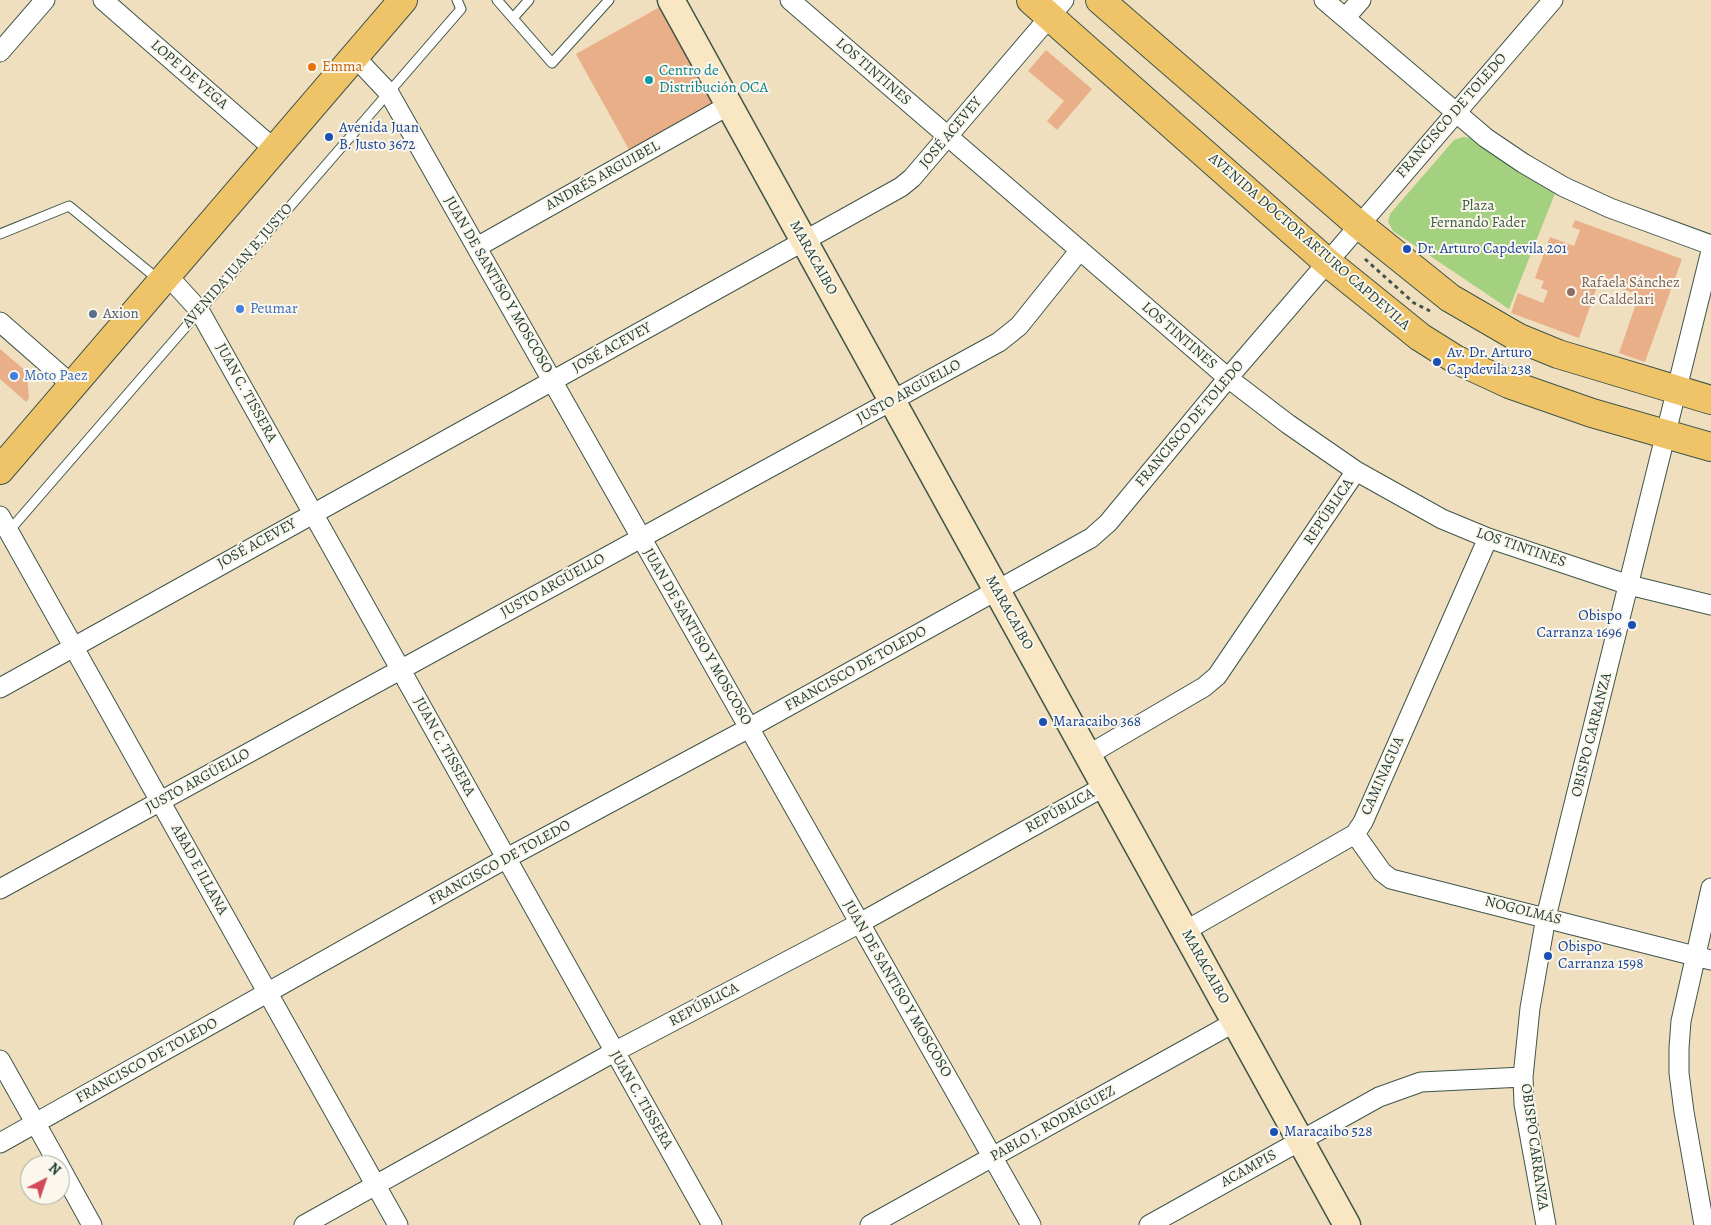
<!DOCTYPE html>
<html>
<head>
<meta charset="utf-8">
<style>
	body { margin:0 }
	#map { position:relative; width:1711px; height:1225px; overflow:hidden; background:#efdfbf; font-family:Alegreya,serif }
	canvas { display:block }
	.north { position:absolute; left:20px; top:1155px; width:50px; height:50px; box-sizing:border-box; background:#fbf7ec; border:1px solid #a3ada2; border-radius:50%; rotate:41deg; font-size:14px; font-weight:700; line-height:20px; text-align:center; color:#1f3d34 }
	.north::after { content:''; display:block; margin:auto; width:18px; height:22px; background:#d1495b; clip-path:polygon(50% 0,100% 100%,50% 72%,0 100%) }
</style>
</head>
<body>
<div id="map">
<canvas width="1711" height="1225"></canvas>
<div class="north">N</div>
</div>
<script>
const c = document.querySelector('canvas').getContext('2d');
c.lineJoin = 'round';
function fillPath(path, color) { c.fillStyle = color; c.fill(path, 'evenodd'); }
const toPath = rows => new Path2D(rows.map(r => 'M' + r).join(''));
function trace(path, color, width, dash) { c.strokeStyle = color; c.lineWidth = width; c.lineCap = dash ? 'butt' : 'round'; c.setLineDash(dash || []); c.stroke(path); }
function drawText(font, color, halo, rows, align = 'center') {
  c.font = font + ' Alegreya,serif'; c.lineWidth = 4; c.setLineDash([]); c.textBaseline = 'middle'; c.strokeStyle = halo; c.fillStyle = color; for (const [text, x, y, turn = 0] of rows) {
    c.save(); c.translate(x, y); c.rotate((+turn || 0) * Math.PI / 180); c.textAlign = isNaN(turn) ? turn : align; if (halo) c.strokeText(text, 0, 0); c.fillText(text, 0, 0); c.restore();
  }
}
const green = toPath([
	[1463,137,1474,138,1556,191,1509,309,1393,231,1388,222,1390,214,1454,140]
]);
const building = toPath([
	[665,4,721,106,632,155,576,54],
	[1046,50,1092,89,1057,130,1047,121,1064,101,1028,71],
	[1575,220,1682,259,1645,362,1619,353,1639,295,1599,281,1579,338,1511,313,1518,293,1543,303,1548,291,1541,288,1544,281,1535,278,1550,237,1574,246,1580,230,1572,227],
	[0,349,27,372,29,398,26,402,0,379]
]);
const path = toPath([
	[1365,259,1414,303,1430,311]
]);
const service = toPath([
	[497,0,552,63,609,0],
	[513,18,529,0],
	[0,234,69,206,159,280],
	[9,531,461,9,457,0]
]);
const minor = toPath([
	[103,0,274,149],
	[790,0,1228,378,1288,424,1356,471,1442,519,1488,538,1629,585,1711,605],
	[1324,0,1486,138,1523,163,1564,187,1610,208,1711,245],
	[1345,18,1361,0],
	[0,52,45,0],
	[354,56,389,93,1031,1225],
	[477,247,729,105],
	[167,275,199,310,712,1225],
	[0,322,72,385],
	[0,516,398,1225],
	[0,688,901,187,912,178,1064,0],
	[1088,755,1204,687,1217,676,1356,471],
	[1355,834,1382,872,1391,879,1711,960],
	[0,889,999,342,1019,326,1080,250],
	[1185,931,1355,834,1363,822,1488,538],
	[0,1060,59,1165],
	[0,1143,505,859,749,728,1091,538,1108,523,1228,378,1553,0],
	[60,1167,92,1225],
	[304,1225,614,1052,860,923,1105,786],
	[870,1225,1235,1022],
	[1149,1225,1379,1097,1421,1082,1523,1077],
	[1546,1225,1524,1104,1523,1077,1530,1008,1546,917,1711,251],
	[1704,1225,1684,1112,1679,1073,1679,1048,1681,1021,1711,888]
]);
const secondary = toPath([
	[671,0,1347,1225]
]);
const primary = toPath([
	[1031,0,1327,262,1420,337,1455,359,1509,384,1592,413,1711,447],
	[1100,0,1358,224,1450,298,1519,338,1558,354,1711,400],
	[0,470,403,0]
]);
const markers = [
	[312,67,5,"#e8710a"],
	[649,80,5,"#0f9aa8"],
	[329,137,5,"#1a4fb4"],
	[1407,249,5,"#1a4fb4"],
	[1571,292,5,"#8d6e63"],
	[240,309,5,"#3f7fe0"],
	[93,314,5,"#5c6f8a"],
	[1437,362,5,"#1a4fb4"],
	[14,376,5,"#3f7fe0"],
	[1632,625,5,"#1a4fb4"],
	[1043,722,5,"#1a4fb4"],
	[1548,956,5,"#1a4fb4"],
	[1274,1132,5,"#1a4fb4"]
];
const foodNames = [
	["Emma",322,67]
];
const cultureNames = [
	["Centro de",659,71],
	["Distribución OCA",659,88]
];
const streetNames = [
	["LOS TINTINES",873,72,41],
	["LOPE DE VEGA",189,75,41],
	["FRANCISCO DE TOLEDO",1452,116,-49],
	["JOSÉ ACEVEY",951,133,-50],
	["ANDRÉS ARGUIBEL",603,176,-29],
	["AVENIDA DOCTOR ARTURO CAPDEVILA",1309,242,41],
	["MARACAIBO",813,258,61],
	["AVENIDA JUAN B. JUSTO",238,266,-49],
	["JUAN DE SANTISO Y MOSCOSO",498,285,60],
	["LOS TINTINES",1179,336,41],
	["JOSÉ ACEVEY",612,348,-29],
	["JUSTO ARGÜELLO",909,392,-29],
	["JUAN C. TISSERA",246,393,61],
	["FRANCISCO DE TOLEDO",1190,424,-50],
	["REPÚBLICA",1329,512,-56],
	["JOSÉ ACEVEY",257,544,-29],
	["LOS TINTINES",1521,548,19],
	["JUSTO ARGÜELLO",553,586,-29],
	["MARACAIBO",1009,613,61],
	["JUAN DE SANTISO Y MOSCOSO",697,637,60],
	["FRANCISCO DE TOLEDO",856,669,-29],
	["OBISPO CARRANZA",1592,735,-76],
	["JUAN C. TISSERA",444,747,61],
	["CAMINAGUA",1383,776,-66],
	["JUSTO ARGÜELLO",198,781,-29],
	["REPÚBLICA",1060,811,-29],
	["FRANCISCO DE TOLEDO",500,863,-29],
	["ABAD E ILLANA",199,870,61],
	["NOGOLMÁS",1523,911,14],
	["MARACAIBO",1205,967,61],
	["JUAN DE SANTISO Y MOSCOSO",897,989,60],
	["REPÚBLICA",704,1005,-28],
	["FRANCISCO DE TOLEDO",147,1061,-29],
	["JUAN C. TISSERA",641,1100,60],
	["PABLO J. RODRÍGUEZ",1053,1124,-29],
	["OBISPO CARRANZA",1534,1147,82],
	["ACAMPIS",1249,1169,-29]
];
const transitNames = [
	["Avenida Juan",339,128],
	["B. Justo 3672",339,145],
	["Dr. Arturo Capdevila 201",1417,249],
	["Av. Dr. Arturo",1447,353],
	["Capdevila 238",1447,370],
	["Obispo",1622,616,"right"],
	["Carranza 1696",1622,633,"right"],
	["Maracaibo 368",1053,722],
	["Obispo",1558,947],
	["Carranza 1598",1558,964],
	["Maracaibo 528",1284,1132]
];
const parkNames = [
	["Plaza",1478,206],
	["Fernando Fader",1478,223]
];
const educationNames = [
	["Rafaela Sánchez",1581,283],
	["de Caldelari",1581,300]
];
const shopNames = [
	["Peumar",250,309],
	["Moto Paez",24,376]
];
const serviceNames = [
	["Axion",103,314]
];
fillPath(green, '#a3d17f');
fillPath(building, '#e9af89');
trace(service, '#3e5549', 11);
trace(minor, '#3e5549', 21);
trace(secondary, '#3e5549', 29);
trace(primary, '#3e5549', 30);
trace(path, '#3e5549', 3, [4, 4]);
trace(service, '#fff', 9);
trace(minor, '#fff', 19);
trace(secondary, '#f9e7c3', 26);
trace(primary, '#efc469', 28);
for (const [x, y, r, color] of markers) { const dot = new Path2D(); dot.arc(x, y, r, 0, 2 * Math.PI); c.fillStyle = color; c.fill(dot); trace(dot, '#fbf7ec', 2); }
drawText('15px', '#c56008', '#fbf7ec', foodNames, 'left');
drawText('15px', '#0d838f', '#fbf7ec', cultureNames, 'left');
drawText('15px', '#1f3d34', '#fbf7ec', streetNames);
drawText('15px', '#164399', '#fbf7ec', transitNames, 'left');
drawText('15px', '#395b43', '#fbf7ec', parkNames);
drawText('15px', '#785e54', '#fbf7ec', educationNames, 'left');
drawText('15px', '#366cbe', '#fbf7ec', shopNames, 'left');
drawText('15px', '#4e5e75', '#fbf7ec', serviceNames, 'left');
</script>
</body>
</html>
